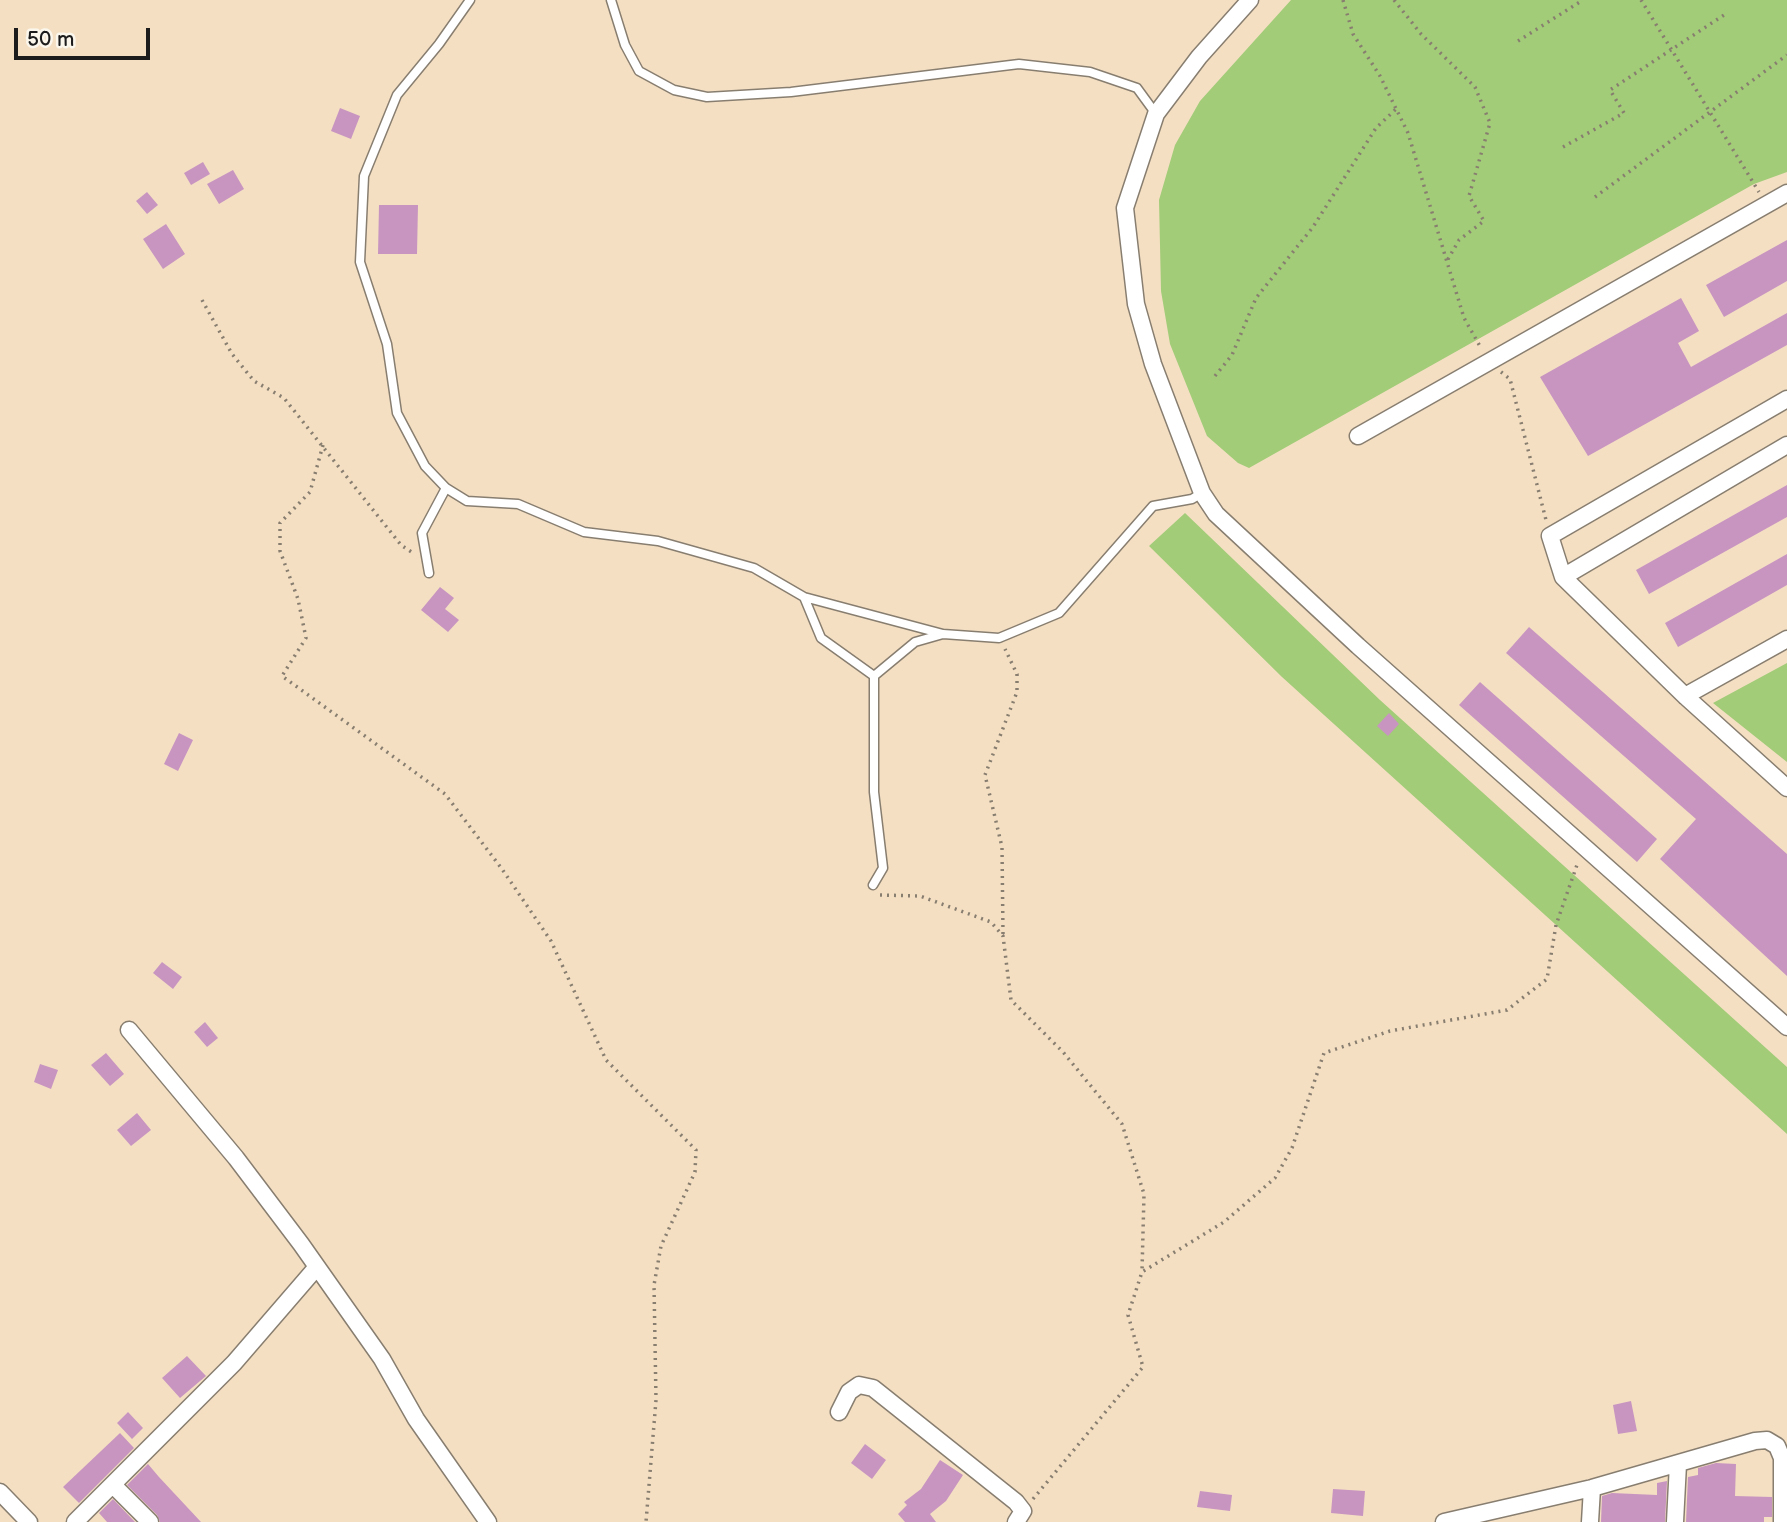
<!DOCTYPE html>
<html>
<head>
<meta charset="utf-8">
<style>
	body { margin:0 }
	#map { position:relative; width:1787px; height:1522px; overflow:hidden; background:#f4dfc3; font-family:"Balsamiq Sans",sans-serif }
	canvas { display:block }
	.scale { position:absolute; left:14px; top:28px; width:136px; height:32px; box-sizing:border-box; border:4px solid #1c1c1c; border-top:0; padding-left:9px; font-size:21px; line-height:24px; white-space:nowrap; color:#1c1c1c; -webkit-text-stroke:5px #fbf7ec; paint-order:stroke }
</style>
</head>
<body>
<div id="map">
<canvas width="1787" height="1522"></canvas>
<div class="scale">50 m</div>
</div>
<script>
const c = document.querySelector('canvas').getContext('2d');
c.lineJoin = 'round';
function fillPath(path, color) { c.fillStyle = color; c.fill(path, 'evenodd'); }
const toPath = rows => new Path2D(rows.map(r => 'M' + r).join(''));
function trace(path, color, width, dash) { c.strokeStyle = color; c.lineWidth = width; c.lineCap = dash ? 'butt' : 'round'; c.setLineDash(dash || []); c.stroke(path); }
const green = toPath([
	[1291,0,1787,0,1787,172,1754,184,1249,468,1238,463,1207,436,1170,344,1161,291,1159,200,1175,145,1200,101],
	[1185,513,1380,700,1787,1067,1787,1134,1282,677,1149,546],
	[1787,663,1787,762,1713,703]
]);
const building = toPath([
	[340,108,360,116,351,139,331,131],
	[203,162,210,174,191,185,184,173],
	[233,170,244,189,219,204,207,184],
	[147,192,158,205,147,214,136,201],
	[379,205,418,205,417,254,378,254],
	[166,224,185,254,163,269,143,239],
	[1787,240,1787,281,1724,317,1706,285],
	[1681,298,1699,331,1678,343,1691,367,1787,313,1787,345,1588,456,1540,377],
	[1787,485,1787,517,1649,594,1636,570],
	[1787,554,1787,585,1678,647,1665,623],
	[440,587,454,598,445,609,459,620,448,632,421,610],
	[1529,627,1787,854,1787,976,1660,859,1696,819,1506,653],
	[1480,682,1657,839,1637,862,1459,705],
	[1389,713,1399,724,1388,736,1377,726],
	[179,733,193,740,178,771,164,764],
	[162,962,182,977,173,989,153,973],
	[205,1022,218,1038,207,1047,194,1032],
	[106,1053,124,1074,110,1086,91,1065],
	[40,1064,58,1070,51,1089,34,1082],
	[137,1113,151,1130,131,1146,117,1130],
	[187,1356,206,1376,180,1398,162,1378],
	[1631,1401,1637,1431,1618,1434,1613,1405],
	[128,1412,143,1428,132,1439,117,1423],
	[120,1433,134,1448,79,1503,63,1487],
	[865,1444,886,1460,872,1479,851,1463],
	[940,1460,963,1475,946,1501,930,1514,936,1522,905,1522,898,1514,907,1505,904,1502,921,1489],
	[1716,1463,1736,1464,1735,1496,1772,1497,1772,1517,1764,1517,1764,1522,1686,1522,1688,1477,1698,1475,1698,1468],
	[148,1464,159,1477,201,1522,160,1522,157,1515,127,1485],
	[1667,1481,1665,1522,1601,1522,1602,1496,1612,1493,1657,1495,1657,1483],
	[1333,1489,1365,1491,1363,1516,1331,1513],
	[1200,1491,1232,1495,1230,1511,1197,1507],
	[113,1499,135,1522,107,1522,99,1513]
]);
const path = toPath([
	[1343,0,1353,34,1380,76,1408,133,1464,318,1481,348],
	[1394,0,1421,34,1475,87,1490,123,1469,196,1484,221,1459,240,1447,261],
	[1641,0,1759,192],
	[1518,41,1583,0],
	[1563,147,1624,113,1610,90,1727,13],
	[1595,197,1787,55],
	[202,300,232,354,254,381,284,398,401,545,413,553],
	[1501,372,1510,379,1546,520],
	[1215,376,1232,355,1256,298,1313,227,1376,128,1396,109],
	[323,445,310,492,280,523,280,551,298,599,306,638,282,676,445,794,502,869,551,941,606,1060,696,1150,695,1172,661,1246,654,1285,656,1400,646,1522],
	[880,895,920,896,991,922,1003,936,1011,1000,1063,1052,1122,1124,1144,1194,1142,1272],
	[1003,934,1002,847,985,775,1017,692,1017,674,1005,649],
	[1033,1499,1143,1367,1128,1315,1142,1272,1224,1222,1275,1178,1292,1148,1324,1053,1390,1031,1507,1010,1547,979,1556,925,1578,862]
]);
const service = toPath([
	[470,0,439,44,397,95,364,176,360,262,387,344,397,413,425,466,446,488,467,501,518,504,584,532,658,541,754,568,804,597,821,638,874,676,874,792,883,868,873,885],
	[611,0,625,45,639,71,674,90,707,97,791,92,1019,64,1090,72,1137,88,1156,114],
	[429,573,422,533,446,488],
	[804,597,943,634],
	[874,676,915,642,943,634,999,638,1059,613,1153,506,1192,499,1202,493]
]);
const minor = toPath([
	[1250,0,1199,57,1156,114,1125,208,1136,304,1153,364,1202,493,1216,514,1358,646,1787,1027],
	[1787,399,1550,536,1563,577,1685,696,1787,788],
	[1358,436,1787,193],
	[1563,577,1787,445],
	[1685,696,1787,639],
	[129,1030,236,1158,301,1244,382,1359,416,1419,488,1522],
	[839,1412,849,1392,859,1385,873,1388,1016,1502,1023,1511,1016,1522],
	[113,1485,150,1522],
	[0,1492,29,1522],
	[75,1522,234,1363,316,1268],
	[1444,1522,1592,1488,1755,1441,1767,1440,1777,1446,1782,1458,1782,1522],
	[1590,1522,1592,1488],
	[1675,1522,1678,1464]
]);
fillPath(green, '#a2cc78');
fillPath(building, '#c895c0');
trace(service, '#887e70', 11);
trace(minor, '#887e70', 19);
trace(path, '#887e70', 3.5, [2, 5]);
trace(service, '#fff', 8);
trace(minor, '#fff', 16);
</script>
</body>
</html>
